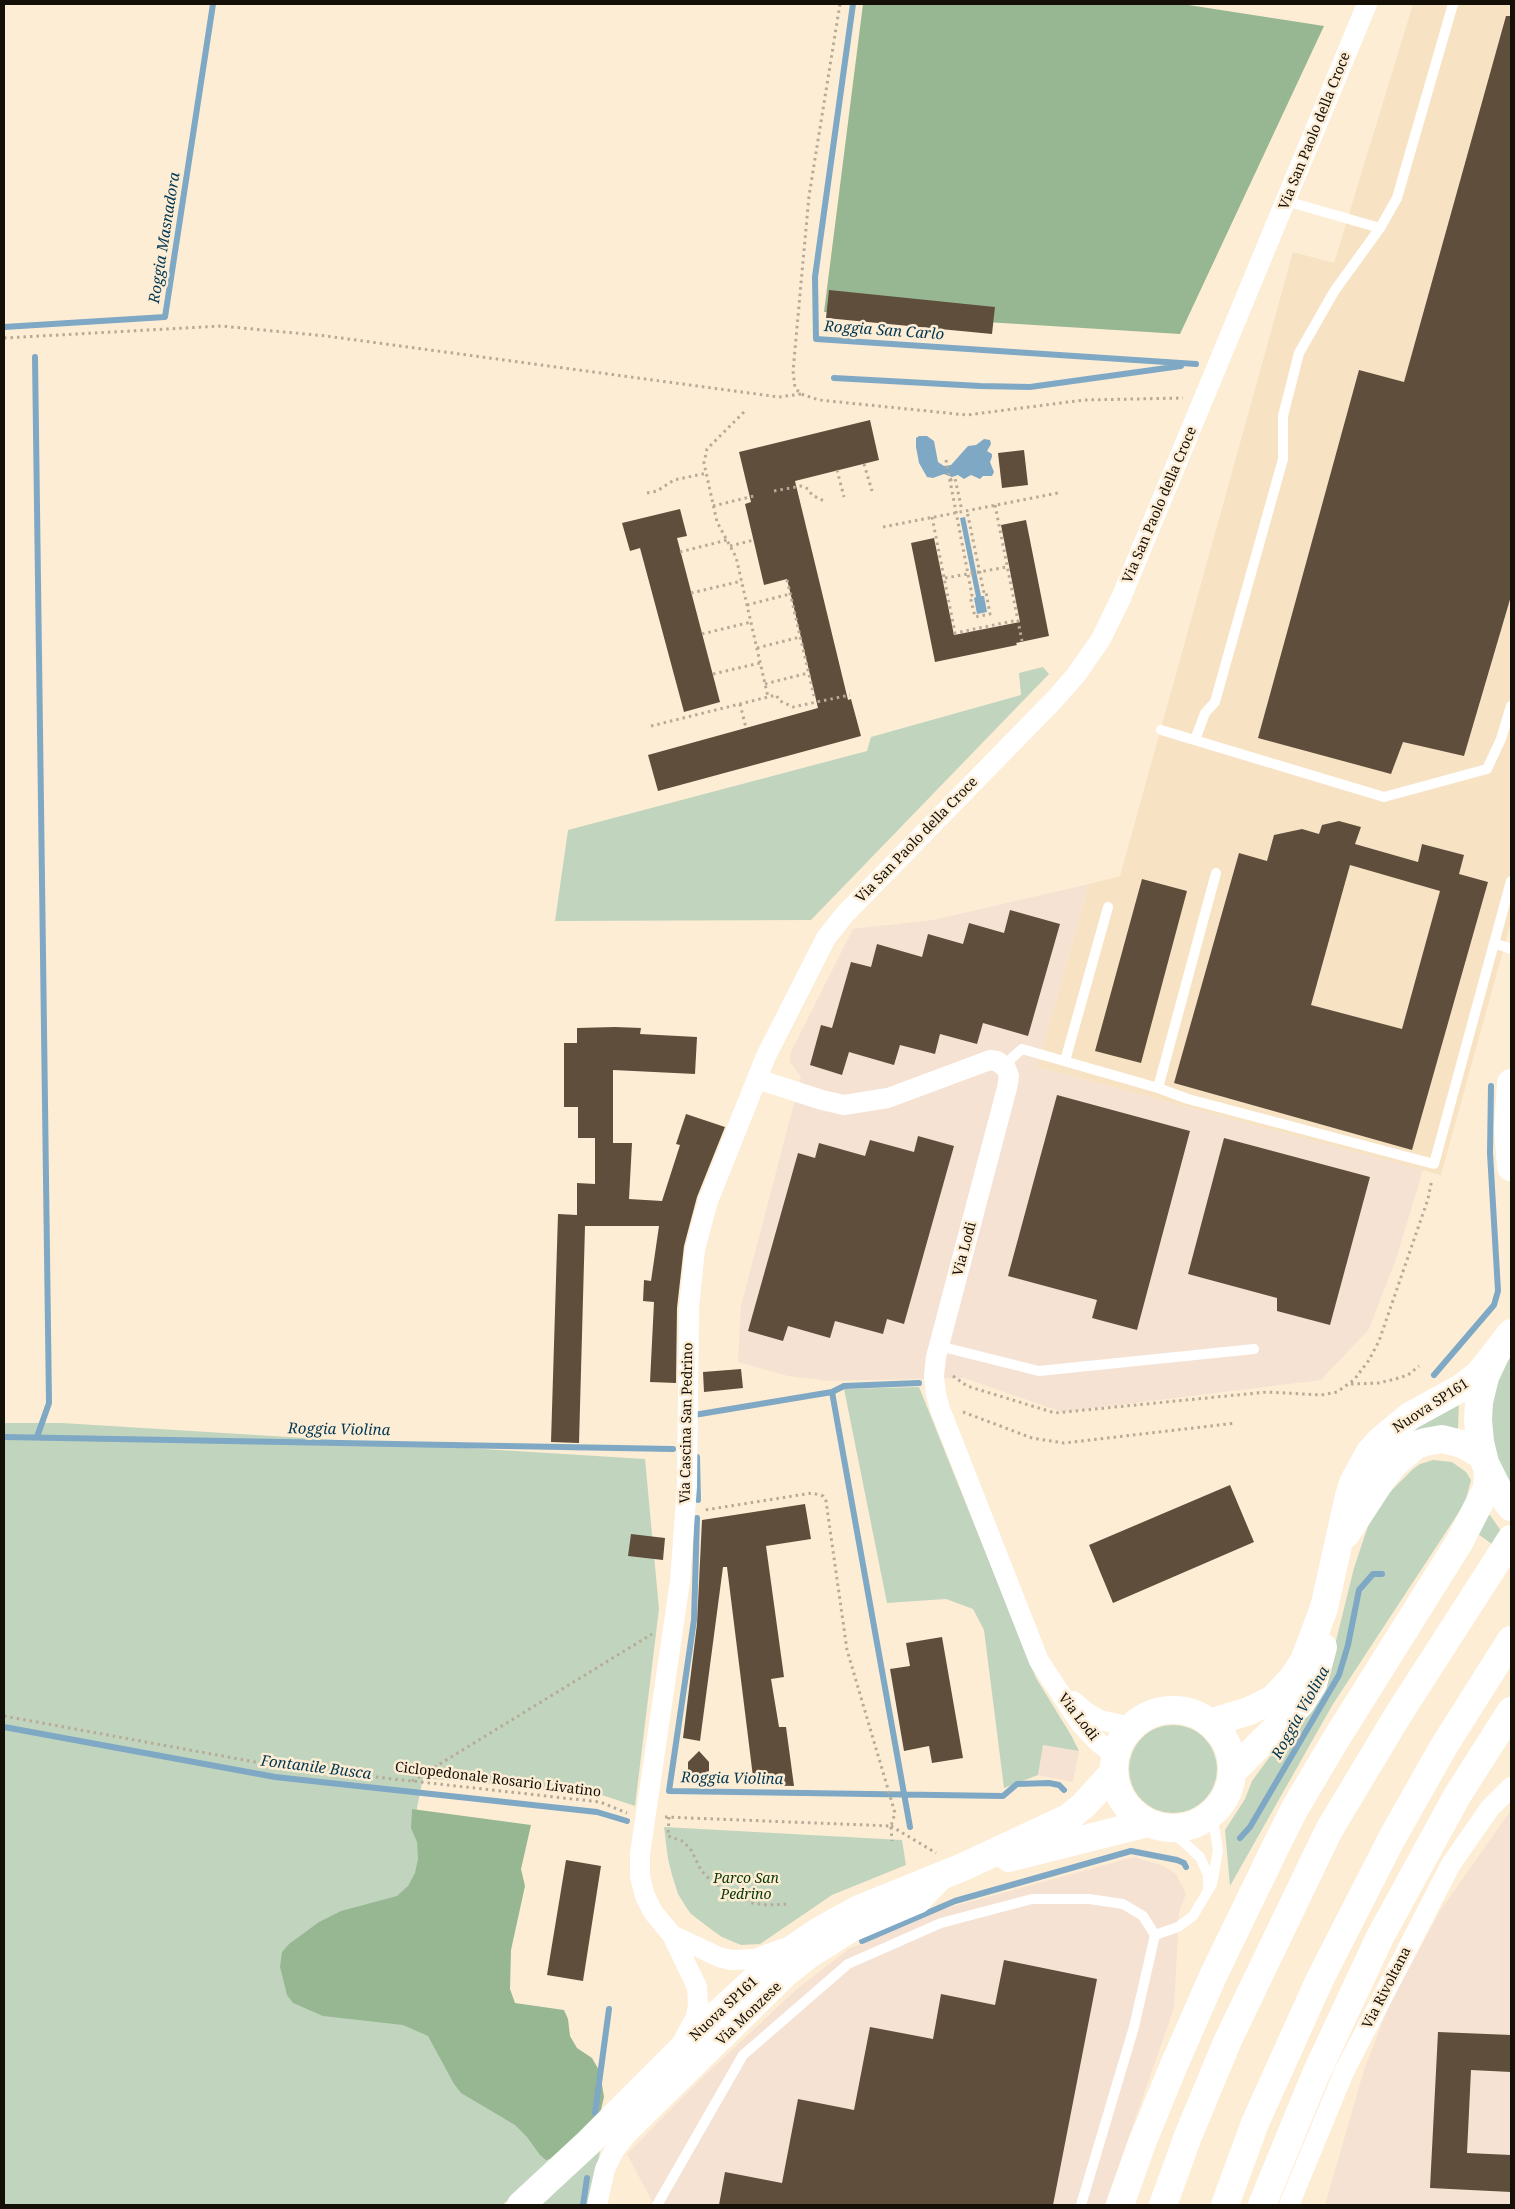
<!DOCTYPE html>
<html>
<head>
<meta charset="utf-8">
<style>
	body { margin:0 }
	#map { position:relative; width:1515px; height:2209px; overflow:hidden; background:#fdedd5; font-family:"Noto Serif",serif }
	canvas { display:block }
	.frame { position:absolute; inset:0; border:5px solid #140f07; pointer-events:none }
</style>
</head>
<body>
<div id="map">
<canvas width="1515" height="2209"></canvas>
<div class="frame"></div>
</div>
<script>
const c = document.querySelector('canvas').getContext('2d');
c.lineJoin = 'round';
function fillPath(path, color) { c.fillStyle = color; c.fill(path, 'evenodd'); }
const toPath = rows => new Path2D(rows.map(r => 'M' + r).join(''));
function trace(path, color, width, dash) { c.strokeStyle = color; c.lineWidth = width; c.lineCap = dash ? 'butt' : 'round'; c.setLineDash(dash || []); c.stroke(path); }
function drawText(font, color, halo, rows, align = 'center') {
  c.font = font + ' "Noto Serif",serif'; c.lineWidth = 5; c.setLineDash([]); c.textBaseline = 'middle'; c.strokeStyle = halo; c.fillStyle = color; for (const [text, x, y, turn = 0] of rows) {
    c.save(); c.translate(x, y); c.rotate((+turn || 0) * Math.PI / 180); c.textAlign = isNaN(turn) ? turn : align; if (halo) c.strokeText(text, 0, 0); c.fillText(text, 0, 0); c.restore();
  }
}
const built = toPath([
	[1413,4,1511,4,1511,922,1441,1175,1037,1067,1089,884,1120,876,1293,252,1334,263]
]);
const industrial = toPath([
	[1089,884,1037,1067,1423,1170,1396,1259,1369,1329,1321,1380,1062,1412,964,1378,829,1381,788,1376,738,1362,741,1306,801,1077,790,1062,791,1052,853,929,933,920],
	[1043,1745,1079,1751,1073,1782,1038,1775],
	[1511,1810,1511,2205,1325,2205,1364,2070,1389,2006,1440,1911],
	[1134,1857,1164,1866,1176,1874,1186,1894,1179,1912,1174,2008,1105,2205,654,2205,627,2154,702,2078,798,1988,849,1949,940,1910]
]);
const green = toPath([
	[1043,667,1049,674,811,920,555,921,568,830,867,751,871,737,1021,695,1019,673],
	[1511,1355,1511,1488,1496,1457,1490,1418,1496,1385],
	[919,1387,1036,1678,1071,1735,1079,1751,1043,1745,1038,1775,1004,1788,984,1630,973,1609,946,1599,887,1603,844,1389],
	[1459,1401,1458,1429,1393,1439],
	[4,1423,62,1423,645,1459,659,1609,635,1806,602,1795,423,1778,416,1813,525,2125,551,2164,502,2205,4,2205],
	[1433,1460,1452,1462,1466,1472,1471,1480,1465,1503,1333,1704,1230,1886,1225,1830,1245,1799,1252,1781,1310,1702,1330,1665,1354,1568,1371,1517,1389,1493,1413,1469,1420,1464],
	[1490,1515,1501,1531,1511,1558,1478,1534,1485,1517],
	'1129 1769a44 44 0 1 1 88 0a44 44 0 1 1-88 0Z',
	[664,1827,902,1840,906,1865,832,1895,760,1944,741,1945,722,1937,712,1930,691,1914,686,1907,678,1894,672,1875,668,1859],
	[602,2141,590,2205,540,2205]
]);
const forest = toPath([
	[863,4,1182,4,1324,26,1180,334,824,312],
	[412,1809,531,1825,521,1869,525,1886,511,1950,510,1989,515,2003,564,2010,568,2019,570,2036,577,2048,592,2058,600,2072,604,2097,601,2110,592,2125,558,2158,546,2160,540,2155,527,2137,515,2125,461,2093,454,2084,428,2036,403,2025,323,2016,293,2003,287,1995,280,1967,282,1952,289,1944,319,1922,341,1911,397,1896,408,1886,415,1873,418,1859,417,1842,411,1828]
]);
const water = toPath([
	[919,436,927,436,934,441,938,462,944,466,951,465,968,446,976,445,984,439,990,440,991,444,987,451,992,454,992,457,990,462,994,472,992,476,983,476,980,479,971,475,964,479,958,475,952,477,944,474,933,478,927,477,919,463,916,447,916,438],
	[965,517,981,596,984,596,987,612,977,614,974,598,976,597,960,518]
]);
const stream = toPath([
	[853,4,815,277,816,339,1196,364],
	[4,327,165,317,213,4],
	[35,357,49,1403,37,1437],
	[834,378,980,386,1030,387,1181,366],
	[1434,1375,1494,1305,1498,1291,1490,1153,1491,1086],
	[832,1392,844,1386,919,1383],
	[694,1419,694,1415,832,1392,910,1827],
	[4,1437,673,1449],
	[697,1457,698,1500],
	[697,1518,694,1620,669,1791,1003,1796,1017,1784,1049,1783,1059,1785,1064,1790],
	[4,1727,275,1777,597,1812,627,1821],
	[1240,1838,1250,1827,1339,1675,1348,1645,1359,1590,1373,1574,1382,1574],
	[862,1941,955,1901,1131,1851,1177,1860,1184,1863,1186,1867],
	[595,2113,609,2009],
	[583,2205,587,2178]
]);
const building = toPath([
	[1506,16,1511,16,1511,596,1464,756,1403,742,1391,774,1258,738,1359,370,1404,382],
	[829,290,995,307,992,334,826,318],
	[870,420,879,460,795,481,848,700,851,699,861,736,658,791,648,755,818,708,787,579,764,585,745,504,751,502,739,452],
	[1024,450,1028,485,1002,488,998,453],
	[680,509,687,536,677,538,720,702,684,712,640,548,630,551,622,523],
	[1026,520,1049,636,1016,643,1017,645,935,662,911,543,934,538,954,635,1020,622,1001,525],
	[1339,821,1361,827,1355,844,1418,862,1422,844,1464,855,1459,874,1488,882,1412,1150,1174,1083,1239,853,1267,861,1274,835,1302,829,1319,834,1322,825],
	[1350,865,1440,891,1402,1029,1311,1005],
	[1142,879,1187,891,1141,1063,1095,1051],
	[1010,910,1060,924,1028,1036,983,1023,977,1044,940,1034,935,1054,900,1045,894,1065,849,1052,842,1075,810,1065,821,1025,832,1028,851,962,871,967,877,944,922,957,928,934,963,944,969,923,1004,933],
	[615,1027,641,1028,640,1034,697,1037,695,1074,613,1070,613,1143,632,1143,629,1199,662,1201,680,1145,676,1144,686,1114,725,1127,697,1197,684,1246,677,1308,676,1383,650,1382,654,1302,643,1301,644,1280,651,1281,659,1226,585,1226,579,1443,551,1442,558,1214,577,1215,577,1183,595,1184,595,1138,578,1138,578,1107,564,1107,564,1043,577,1043,577,1028],
	[1057,1095,1190,1131,1137,1330,1092,1318,1097,1300,1008,1276],
	[918,1136,954,1146,904,1324,887,1319,883,1334,835,1321,830,1338,788,1326,783,1341,748,1331,798,1153,815,1158,819,1143,865,1156,870,1140,914,1152],
	[1224,1138,1370,1177,1330,1325,1277,1311,1277,1298,1188,1274],
	[741,1369,743,1388,704,1392,703,1372],
	[1230,1485,1254,1542,1113,1603,1089,1545],
	[805,1504,811,1539,766,1546,784,1677,771,1679,779,1727,786,1727,794,1786,754,1785,727,1567,723,1567,700,1741,683,1738,697,1624,702,1520],
	[631,1534,665,1538,663,1560,628,1556],
	[942,1637,963,1758,932,1763,929,1746,904,1751,890,1669,910,1666,906,1643],
	[699,1751,709,1762,709,1771,702,1777,694,1777,688,1770,688,1762],
	[566,1860,601,1866,583,1981,547,1975],
	[1004,1960,1097,1979,1053,2205,719,2205,725,2172,782,2183,798,2099,854,2110,870,2027,933,2039,941,1994,995,2005],
	[1438,2032,1511,2035,1511,2072,1471,2070,1467,2153,1511,2155,1511,2192,1430,2188]
]);
const path = toPath([
	[840,4,809,196,793,371,795,388,801,394,819,400,967,415,1084,400,1183,398],
	[4,338,221,326,326,336,779,397,801,394],
	[744,412,707,449,704,463,717,522,736,557,768,697],
	[946,460,972,595,970,596,975,617,990,614,986,592,984,593,967,511],
	[864,464,872,491],
	[837,470,844,497],
	[950,480,955,478,962,511],
	[774,491,801,486,808,489,812,495,826,502],
	[647,493,657,491,674,480,707,473],
	[995,505,1022,641],
	[713,506,754,496],
	[932,517,955,633,1018,620],
	[883,527,1058,493],
	[730,546,754,540],
	[680,552,727,540],
	[945,578,1007,567],
	[787,580,814,696],
	[691,593,742,581],
	[747,605,790,594],
	[702,634,751,622],
	[757,648,800,637],
	[713,674,760,663],
	[765,684,808,673],
	[740,704,746,728],
	[651,726,776,695,780,701,793,707,850,695],
	[953,1376,967,1386,1055,1413,1267,1392,1321,1395,1337,1392,1354,1380,1369,1360,1379,1341,1428,1199,1432,1179],
	[1351,1384,1379,1383,1395,1379,1408,1375,1419,1366],
	[963,1412,1032,1438,1064,1443,1236,1423],
	[4,1716,277,1766,600,1802,627,1813],
	[412,1781,652,1634],
	[665,1817,891,1826,895,1813,847,1650,826,1501,823,1496,812,1493,705,1510],
	[669,1817,668,1836,682,1841,690,1848,701,1870,712,1882,751,1903,767,1905,790,1904],
	[891,1826,936,1853],
	[891,1827,892,1841]
]);
const lane = toPath([
	[1286,201,1380,228],
	[1161,730,1384,797,1487,769,1501,739,1511,706],
	[1195,740,1205,713,1215,702,1283,459,1283,416,1299,353,1335,290,1380,228,1397,198,1453,4],
	[1494,943,1511,949],
	[1065,1061,1108,907],
	[1004,1065,1022,1049,1158,1088,1188,1099,1434,1164,1511,881],
	[1158,1088,1216,873],
	[939,1346,1039,1371,1254,1349],
	[1168,1828,1200,1857,1208,1875,1208,1887],
	[1155,1935,1178,1927,1193,1916,1212,1884,1218,1851,1215,1831,1209,1816],
	[657,2205,743,2055,848,1964,941,1923,1032,1899,1089,1899,1123,1904,1143,1916,1155,1935,1134,2027,1081,2205]
]);
const street = toPath([
	[757,1079,822,1100,844,1105,888,1098,990,1060,997,1061,1006,1068,1009,1076,1007,1088,936,1357,934,1376,936,1394,940,1409,1039,1661,1080,1723,1099,1743,1115,1755],
	[1073,1701,1086,1712,1100,1720,1131,1727],
	[672,1935,719,1957,731,1960,755,1959,785,1948],
	[684,2039,696,2017,698,2005,697,1987,672,1935,653,1912,645,1896,640,1877,640,1854,680,1581,687,1486,689,1308,695,1249,708,1201,766,1056,826,938,845,914,1054,700,1076,675,1101,639,1121,598,1367,4],
	[597,2205,605,2169,614,2151,626,2135,787,1977,811,1958,852,1932,920,1903,944,1878],
	[1289,2205,1344,2072,1451,1864,1490,1808,1511,1787]
]);
const secondary = toPath([
	[1346,1534,1382,1479,1393,1465,1416,1445,1425,1442,1442,1439,1462,1444,1482,1455],
	'1114 1769a59 59 0 1 1 118 0a59 59 0 1 1-118 0Z',
	[1210,1723,1249,1711,1273,1699,1292,1679,1304,1661,1324,1608,1349,1496,1354,1481,1370,1452,1381,1440,1410,1416,1461,1388,1479,1374,1495,1354],
	[1232,1772,1301,1703,1313,1684,1323,1647],
	[1009,1858,1148,1823],
	[521,2205,589,2142,710,2021,759,1976,794,1948,819,1931,859,1909,963,1867,1068,1818,1084,1805,1113,1773]
]);
const primary = toPath([
	[1511,1083,1508,1128,1511,1167],
	[1511,1333,1496,1353,1485,1377,1479,1402,1478,1420,1480,1442,1485,1463,1499,1491,1511,1507]
]);
const highway = toPath([
	[1120,2205,1142,2143,1174,2065,1213,1976,1276,1846,1295,1808,1336,1739,1460,1541,1487,1488,1488,1472],
	[1163,2205,1188,2136,1228,2040,1329,1830,1398,1715,1511,1539],
	[1225,2205,1255,2123,1320,1979,1392,1838,1444,1746,1511,1640],
	[1262,2205,1315,2076,1380,1937,1457,1796,1511,1711]
]);
const streetNames = [
	["Via San Paolo della Croce",1315,131,-68],
	["Via San Paolo della Croce",1160,505,-67],
	["Via San Paolo della Croce",917,840,-46],
	["Via Lodi",965,1249,-75],
	["Nuova SP161",1431,1406,-33],
	["Via Cascina San Pedrino",687,1423,-89],
	["Via Lodi",1078,1717,52],
	["Ciclopedonale Rosario Livatino",498,1780,7],
	["Via Rivoltana",1387,1988,-63],
	["Nuova SP161",724,2009,-43],
	["Via Monzese",749,2014,-44]
];
const parkNames = [
	["Parco San",746,1879],
	["Pedrino",746,1895]
];
const waterNames = [
	["Roggia Masnadora",165,238,-81],
	["Roggia San Carlo",884,331,4],
	["Roggia Violina",339,1430,1],
	["Roggia Violina",1301,1713,-61],
	["Fontanile Busca",316,1768,7],
	["Roggia Violina",732,1779,1]
];
fillPath(built, '#f7e3c4');
fillPath(industrial, '#f5e2d2');
fillPath(green, '#c1d5be');
fillPath(forest, '#97b793');
fillPath(water, '#7fa8c4');
trace(stream, '#7fa8c4', 6);
fillPath(building, '#604e3d');
trace(path, '#b7aa97', 3, [2.5, 4]);
trace(lane, '#fff', 10);
trace(street, '#fff', 20);
trace(secondary, '#fff', 28);
trace(primary, '#fff', 28);
trace(highway, '#fff', 28);
drawText('14px', '#140f07', '#fdedd5', streetNames);
drawText('italic 14px', '#083705', '#fdedd5', parkNames);
drawText('italic 15px', '#003753', '#fdedd5', waterNames);
</script>
</body>
</html>
